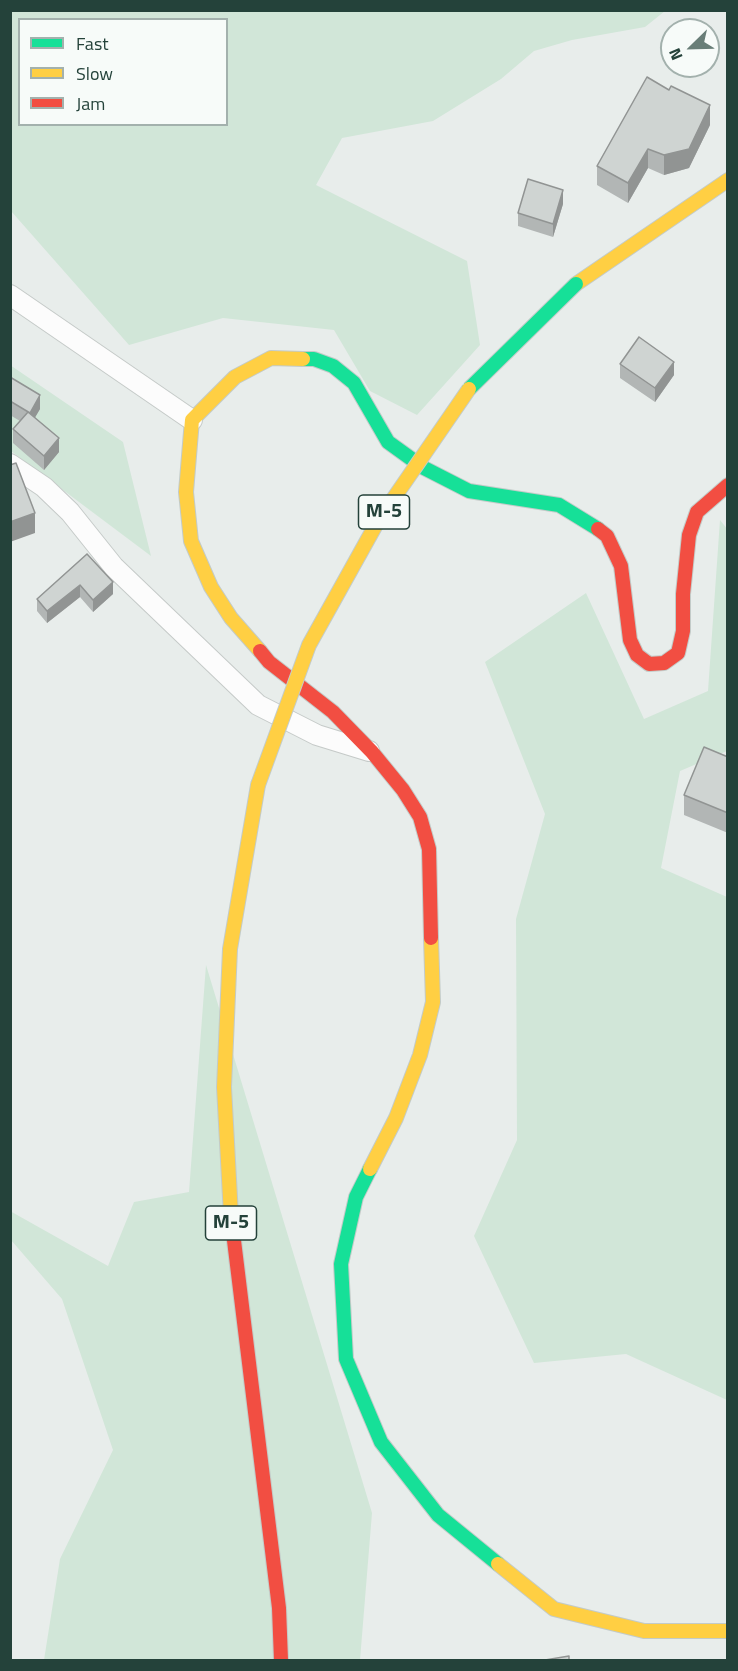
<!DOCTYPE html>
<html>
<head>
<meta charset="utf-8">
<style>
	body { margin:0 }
	#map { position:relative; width:738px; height:1671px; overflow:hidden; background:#e8edeb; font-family:"Titillium Web",sans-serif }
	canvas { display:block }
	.frame { position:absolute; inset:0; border:12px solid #24423a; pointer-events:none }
	.legend { position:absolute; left:18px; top:18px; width:210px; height:108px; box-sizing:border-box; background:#f7fbf9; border:2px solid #a3b1ad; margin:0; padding:8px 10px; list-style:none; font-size:18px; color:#24423a }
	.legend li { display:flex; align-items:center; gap:12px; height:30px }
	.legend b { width:30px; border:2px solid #a3b1ad }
	.north { position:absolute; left:660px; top:18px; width:60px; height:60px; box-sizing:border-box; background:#f7fbf9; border:2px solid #a3b1ad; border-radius:50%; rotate:247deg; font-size:16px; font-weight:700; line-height:24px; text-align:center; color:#24423a }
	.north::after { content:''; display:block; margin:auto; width:21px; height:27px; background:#697e78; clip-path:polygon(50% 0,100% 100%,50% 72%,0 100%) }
</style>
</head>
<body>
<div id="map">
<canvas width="738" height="1671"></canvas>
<div class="frame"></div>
<ul class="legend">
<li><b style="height:8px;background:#16e098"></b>Fast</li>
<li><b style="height:8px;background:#ffcf43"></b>Slow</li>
<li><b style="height:8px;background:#f24e42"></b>Jam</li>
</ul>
<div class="north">N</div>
</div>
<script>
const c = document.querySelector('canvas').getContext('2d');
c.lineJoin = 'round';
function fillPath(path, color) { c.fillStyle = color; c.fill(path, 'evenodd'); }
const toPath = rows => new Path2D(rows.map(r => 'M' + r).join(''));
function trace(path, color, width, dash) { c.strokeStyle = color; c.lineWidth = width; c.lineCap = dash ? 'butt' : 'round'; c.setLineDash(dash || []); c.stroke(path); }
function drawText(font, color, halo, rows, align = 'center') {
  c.font = font + ' "Titillium Web",sans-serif'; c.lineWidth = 6; c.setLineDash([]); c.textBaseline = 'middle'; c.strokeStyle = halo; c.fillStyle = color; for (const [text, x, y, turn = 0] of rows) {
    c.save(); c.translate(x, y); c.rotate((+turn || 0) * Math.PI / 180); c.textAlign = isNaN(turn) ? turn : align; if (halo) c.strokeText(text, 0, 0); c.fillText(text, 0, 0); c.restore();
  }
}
const green = toPath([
	[10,11,665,11,645,27,572,40,534,51,501,79,433,121,342,138,316,185,467,261,480,345,417,415,370,391,334,330,223,318,129,345,11,211],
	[20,20,226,20,226,124,20,124],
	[10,365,123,442,151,556,11,451],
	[720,520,728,530,727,751,680,771,661,868,727,897,727,1400,626,1354,534,1363,474,1236,517,1140,516,919,545,814,485,662,586,593,644,719,708,691],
	[206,965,372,1513,360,1660,44,1660,60,1559,113,1450,62,1299,11,1240,10,1211,108,1266,134,1202,189,1192]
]);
const street = toPath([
	[10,295,192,420],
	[10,464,44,487,70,512,114,567,258,705,317,735,369,751]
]);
const fast = toPath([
	[303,359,314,359,333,366,354,383,388,442,424,468,469,491,559,505,598,529],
	[370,1169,356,1197,341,1264,346,1359,381,1442,438,1515,498,1564]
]);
const slow = toPath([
	[576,284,728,180],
	[260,651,231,618,211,587,191,541,186,492,192,420,235,377,271,358,303,359],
	[370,1169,396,1118,420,1055,433,1002,431,938],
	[231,1216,224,1087,230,949,258,785],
	[498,1564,554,1609,644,1631,728,1631]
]);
const jam = toPath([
	[598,529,607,536,621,566,630,640,637,655,649,664,664,663,678,653,683,631,683,594,689,535,697,512,728,485],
	[260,651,269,662,333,712,372,752,403,790,420,817,429,849,431,938],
	[231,1216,279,1608,281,1660]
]);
const fastBridge = toPath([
	[469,389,576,284]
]);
const slowBridge = toPath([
	[258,785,309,645,378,521,469,389]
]);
const wall = toPath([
	[710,125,689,168,664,175,648,168,628,203,597,185,597,166],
	[563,204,553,237,518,226,518,213],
	[620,364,674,375,655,402,620,378],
	[10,377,40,409,35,417,59,452,44,470,13,443,13,429,20,421,10,415],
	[87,554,113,594,93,612,80,597,47,623,37,611,37,599],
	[728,757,728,833,684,815,684,795]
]);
const shadedWall = toPath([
	[710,105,710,125,689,168,664,175,664,155],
	[648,149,648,168,628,203,628,183],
	[563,190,563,204,553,237,553,224],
	[674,362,674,375,655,402,655,388],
	[40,395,40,409,30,426,30,413],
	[59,438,59,452,44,470,44,456],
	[35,513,35,533,10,542,10,522],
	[113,582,113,594,93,612,93,600],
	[80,585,80,597,47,623,47,611]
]);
const building = toPath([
	[647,77,669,90,671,86,710,105,689,149,664,155,648,149,628,183,597,166,647,77],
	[528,179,563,190,553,224,518,213,528,179],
	[639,337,674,362,655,388,620,364,639,337],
	[10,377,40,395,30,413,10,401,10,377],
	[28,412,59,438,44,456,13,429,28,412],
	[16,463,35,513,10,522,10,465,16,463],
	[87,554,113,582,93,600,80,585,47,611,37,599,87,554],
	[704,747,728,757,728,813,684,795,704,747],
	[569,1656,569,1660,545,1660,569,1656]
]);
const shields = [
	[384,512,51],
	[231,1223,51]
];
const shieldNames = [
	["M-5",384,512],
	["M-5",231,1223]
];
fillPath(green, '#d1e6d8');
trace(street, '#c5cac8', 22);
trace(fast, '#c3cbc8', 16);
trace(slow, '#c3cbc8', 16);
trace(jam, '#c3cbc8', 16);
trace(street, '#fcfcfc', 20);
trace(fast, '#16e098', 14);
trace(slow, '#ffcf43', 14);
trace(jam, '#f24e42', 14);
trace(fastBridge, '#c3ccc9', 16, []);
trace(slowBridge, '#c3ccc9', 16, []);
trace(fastBridge, '#16e098', 14);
trace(slowBridge, '#ffcf43', 14);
fillPath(wall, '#b2b6b5');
fillPath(shadedWall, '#919493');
fillPath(building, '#cfd4d2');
trace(building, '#919493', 1.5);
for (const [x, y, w] of shields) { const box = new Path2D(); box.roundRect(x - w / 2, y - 17, w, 34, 4.5); c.fillStyle = '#f7fbf9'; c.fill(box); trace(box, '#24423a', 1.5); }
drawText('bold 20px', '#24423a', null, shieldNames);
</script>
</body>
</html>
